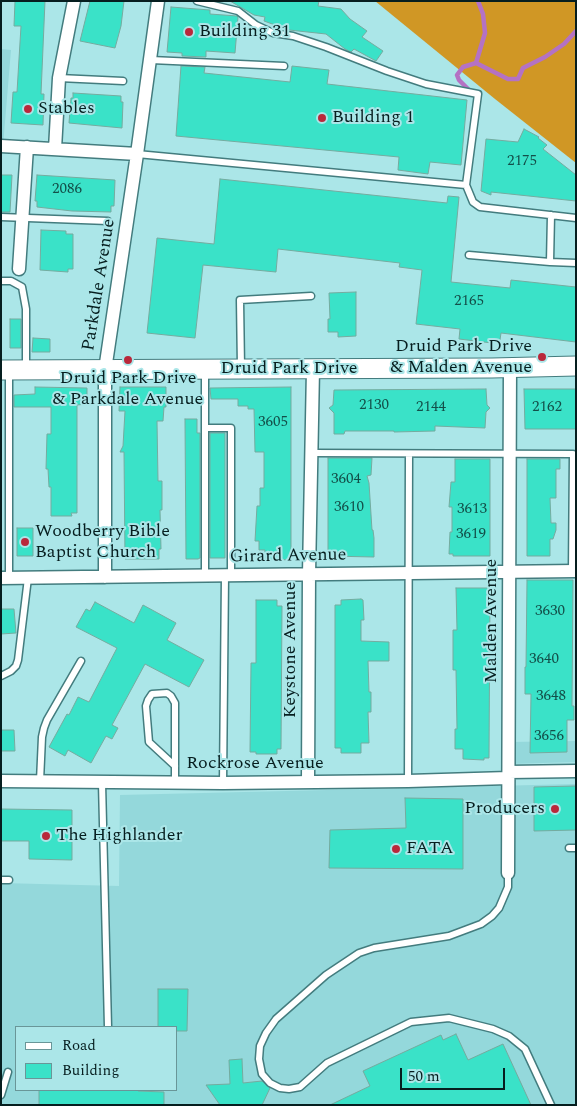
<!DOCTYPE html>
<html>
<head>
<meta charset="utf-8">
<style>
	body { margin:0 }
	#map { position:relative; width:577px; height:1106px; overflow:hidden; background:#abe6e8; font-family:Spectral,serif }
	canvas { display:block }
	.frame { position:absolute; inset:0; border:2px solid #061e1f; pointer-events:none }
	.legend { position:absolute; left:15px; top:1026px; width:162px; height:65px; box-sizing:border-box; background:#abe6e8; border:1px solid #699698; margin:0; padding:6px 9px; list-style:none; font-size:15px; color:#061e1f }
	.legend li { display:flex; align-items:center; gap:10px; height:25px }
	.legend b { width:25px; border:1px solid #699698 }
	.scale { position:absolute; left:400px; top:1068px; width:105px; height:22px; box-sizing:border-box; border:2px solid #061e1f; border-top:0; padding-left:6px; font-size:15px; line-height:18px; white-space:nowrap; color:#061e1f; -webkit-text-stroke:4px #abe6e8; paint-order:stroke }
</style>
</head>
<body>
<div id="map">
<canvas width="577" height="1106"></canvas>
<div class="frame"></div>
<ul class="legend">
<li><b style="height:6px;background:#fff"></b>Road</li>
<li><b style="height:14px;background:#3ae2c8"></b>Building</li>
</ul>
<div class="scale">50 m</div>
</div>
<script>
const c = document.querySelector('canvas').getContext('2d');
c.lineJoin = 'round';
function fillPath(path, color) { c.fillStyle = color; c.fill(path, 'evenodd'); }
const toPath = rows => new Path2D(rows.map(r => 'M' + r).join(''));
function trace(path, color, width, dash) { c.strokeStyle = color; c.lineWidth = width; c.lineCap = dash ? 'butt' : 'round'; c.setLineDash(dash || []); c.stroke(path); }
function drawText(font, color, halo, rows, align = 'center') {
  c.font = font + ' Spectral,serif'; c.lineWidth = 4; c.setLineDash([]); c.textBaseline = 'middle'; c.strokeStyle = halo; c.fillStyle = color; for (const [text, x, y, turn = 0] of rows) {
    c.save(); c.translate(x, y); c.rotate((+turn || 0) * Math.PI / 180); c.textAlign = isNaN(turn) ? turn : align; if (halo) c.strokeText(text, 0, 0); c.fillText(text, 0, 0); c.restore();
  }
}
const built = toPath([
	[1,49,11,50,3,146,1,146],
	[576,741,576,762,509,764,509,742],
	[576,784,576,1105,1,1105,1,883,119,886,120,795],
	[16,1027,176,1027,176,1090,16,1090]
]);
const forest = toPath([
	[375,1,576,1,576,163,495,99]
]);
const stream = toPath([
	[476,63,485,33,483,14,478,1],
	[471,92,459,80,457,75,463,67,476,63,508,79,518,79,523,68,545,57,564,44,576,31]
]);
const building = toPath([
	[15,1,45,1,41,94,44,94,43,125,11,123,13,92,17,92,21,26,14,26,15,1],
	[90,1,124,1,121,26,115,48,80,41,90,1],
	[230,1,319,1,318,6,341,9,350,19,367,31,362,37,383,51,376,61,354,49,351,52,345,49,326,34,289,30,264,21,265,17,254,15,230,1],
	[171,7,210,10,210,14,237,16,238,17,235,53,206,51,206,57,182,56,182,53,167,52,171,7],
	[181,66,205,67,204,73,290,82,292,66,329,70,327,84,467,100,461,165,430,162,428,174,398,170,399,157,176,136,181,66],
	[73,93,121,96,121,102,123,102,122,128,69,123,71,98,73,98,73,93],
	[524,129,539,137,538,138,547,145,543,149,576,175,576,201,491,192,491,195,481,191,486,139,518,142,524,129],
	[1,175,12,175,10,212,1,212,1,175],
	[37,175,115,180,114,206,111,206,111,212,72,211,37,207,37,201,35,201,37,175],
	[220,179,447,203,448,196,459,197,451,282,510,288,511,280,576,287,576,342,501,333,500,340,492,339,492,343,459,339,460,329,416,324,422,270,399,267,400,263,278,249,276,272,203,265,195,338,147,333,157,238,214,244,220,179],
	[41,230,66,231,66,234,73,234,73,269,68,269,68,272,40,270,41,230],
	[356,292,356,336,338,337,338,332,328,332,328,319,330,319,329,293,356,292],
	[10,319,21,319,21,348,10,348,10,319],
	[33,338,50,339,50,352,32,352,33,338],
	[35,387,87,388,87,404,77,405,77,513,71,513,72,516,51,516,51,487,49,487,48,469,46,469,47,434,51,434,51,407,14,407,14,395,35,394,35,387],
	[120,387,166,387,166,407,164,407,163,421,157,421,158,481,162,481,162,510,160,510,161,549,159,549,159,559,125,559,124,452,120,452,123,446,125,411,119,411,120,387],
	[291,387,291,560,264,559,265,550,259,550,259,541,255,541,257,506,260,506,260,488,264,488,264,452,255,452,254,409,248,409,248,406,238,406,238,399,211,399,210,388,291,387],
	[486,389,487,405,490,408,486,412,485,428,435,426,435,431,394,432,394,431,345,431,344,434,334,434,334,413,329,408,333,405,334,390,486,389],
	[524,389,576,389,576,429,525,429,524,389],
	[185,419,197,419,197,433,200,433,200,558,198,559,186,559,185,419],
	[210,433,225,433,225,558,210,558,210,433],
	[328,458,372,458,371,475,367,476,369,483,372,530,373,530,374,538,374,557,328,556,328,458],
	[455,459,490,459,490,556,453,556,453,554,449,554,450,532,452,532,452,507,449,507,451,482,455,482,455,459],
	[527,459,560,459,560,469,556,469,556,498,550,498,551,523,556,523,556,530,553,539,550,539,550,556,527,556,527,459],
	[17,528,33,528,33,556,17,556,17,528],
	[527,580,573,580,572,706,574,706,574,720,567,720,567,752,530,753,531,694,525,694,525,667,526,667,527,580],
	[456,588,490,588,489,758,484,758,484,760,463,759,463,749,455,749,455,729,457,729,456,670,453,670,453,630,457,630,456,588],
	[361,599,363,600,364,620,361,620,361,641,389,642,389,661,368,661,369,692,371,692,371,712,368,712,369,743,361,743,361,753,341,753,341,748,335,748,335,605,341,605,341,600,361,599],
	[256,600,277,600,277,606,282,606,281,749,277,749,277,754,256,754,256,752,250,752,251,663,256,663,256,600],
	[95,602,134,623,143,605,176,623,167,640,204,660,189,687,145,664,112,725,118,728,112,739,106,736,91,763,68,750,65,756,49,747,67,714,69,715,78,697,89,702,117,648,76,627,86,609,90,611,95,602],
	[1,609,14,609,16,633,1,634,1,609],
	[1,730,14,730,15,751,1,751,1,730],
	[576,786,576,830,534,831,534,787,576,786],
	[405,798,463,799,463,869,329,868,330,830,406,828,405,798],
	[1,809,72,810,72,860,29,859,29,841,1,841,1,809],
	[158,989,188,989,187,1031,176,1031,176,1027,158,1027,158,989],
	[456,1034,468,1060,503,1044,531,1105,330,1105,370,1086,363,1071,441,1035,443,1040,456,1034],
	[242,1059,243,1083,262,1081,270,1088,262,1105,220,1105,206,1085,230,1084,229,1060,242,1059],
	[39,1090,138,1090,138,1091,164,1092,164,1105,39,1105,39,1090]
]);
const lane = toPath([
	[197,1,238,11,256,25,273,33,293,36,326,47,387,71,426,84,478,94,466,185,473,202,480,207,576,218],
	[151,60,284,66],
	[59,78,123,81],
	[137,154,466,185],
	[1,217,108,221],
	[469,255,550,262,551,215],
	[550,262,576,263],
	[1,281,11,281,22,287,26,309,26,368],
	[241,368,240,300,311,296],
	[9,371,9,578],
	[205,372,205,576],
	[205,428,231,428,231,575],
	[312,453,573,454,572,571],
	[1,676,11,671,16,666,18,660,28,578],
	[40,781,42,737,44,728,47,720,81,661],
	[408,781,409,454],
	[175,782,175,703,171,696,167,693,152,694,148,700,146,706,149,742,175,766],
	[102,783,108,1027],
	[223,783,225,575],
	[569,848,576,848],
	[508,873,508,887,499,908,492,916,481,924,449,936,374,948,359,953,326,975,276,1019,266,1033,260,1046,259,1059,262,1074,270,1083,280,1088,289,1089,300,1087,327,1063,411,1022,449,1018,493,1029,509,1036,525,1049,551,1105],
	[1,880,9,880],
	[1,1095,8,1072]
]);
const street = toPath([
	[1,146,137,154],
	[55,149,59,78,74,1],
	[19,269,27,147],
	[105,577,105,370,137,154,158,1],
	[1,578,576,571],
	[509,772,576,771],
	[1,781,223,783,408,781,508,778],
	[308,782,309,574,313,369],
	[508,873,510,368]
]);
const secondary = toPath([
	[1,370,492,368,576,366]
]);
const markers = [
	[189,32,5,"#b9283b"],
	[28,109,5,"#b9283b"],
	[322,118,5,"#b9283b"],
	[542,357,5,"#b9283b"],
	[128,360,5,"#b9283b"],
	[25,542,5,"#b9283b"],
	[555,809,5,"#b9283b"],
	[46,836,5,"#b9283b"],
	[396,849,5,"#b9283b"]
];
const numberNames = [
	["2175",522,162],
	["2086",67,190],
	["2165",469,302],
	["2130",374,406],
	["2144",431,408],
	["2162",547,408],
	["3605",273,423],
	["3604",346,480],
	["3610",349,508],
	["3613",472,510],
	["3619",471,535],
	["3630",550,612],
	["3640",544,660],
	["3648",551,697],
	["3656",549,737]
];
const poiNames = [
	["Building 31",199,32],
	["Stables",38,109],
	["Building 1",332,118],
	["Druid Park Drive",532,347,"right"],
	["& Malden Avenue",532,368,"right"],
	["Druid Park Drive",128,379,"center"],
	["& Parkdale Avenue",128,400,"center"],
	["Woodberry Bible",35,532],
	["Baptist Church",35,553],
	["Producers",545,809,"right"],
	["The Highlander",56,836],
	["FATA",406,849]
];
const streetNames = [
	["Parkdale Avenue",100,285,-81],
	["Druid Park Drive",289,369],
	["Girard Avenue",288,557,-1],
	["Malden Avenue",492,621,-90],
	["Keystone Avenue",291,650,-90],
	["Rockrose Avenue",255,764]
];
fillPath(built, '#94d8db');
fillPath(forest, '#d09725');
trace(stream, '#b472c4', 4.5);
fillPath(building, '#3ae2c8');
trace(building, '#75ab9f', 1);
trace(lane, '#437c7e', 9);
trace(street, '#437c7e', 15);
trace(secondary, '#437c7e', 21);
trace(lane, '#fff', 6);
trace(street, '#fff', 12);
trace(secondary, '#fff', 19);
for (const [x, y, r, color] of markers) { const dot = new Path2D(); dot.arc(x, y, r, 0, 2 * Math.PI); c.fillStyle = color; c.fill(dot); trace(dot, '#abe6e8', 2); }
drawText('15px', '#134f49', null, numberNames);
drawText('18px', '#061e1f', '#abe6e8', poiNames, 'left');
drawText('18px', '#061e1f', '#abe6e8', streetNames);
</script>
</body>
</html>
